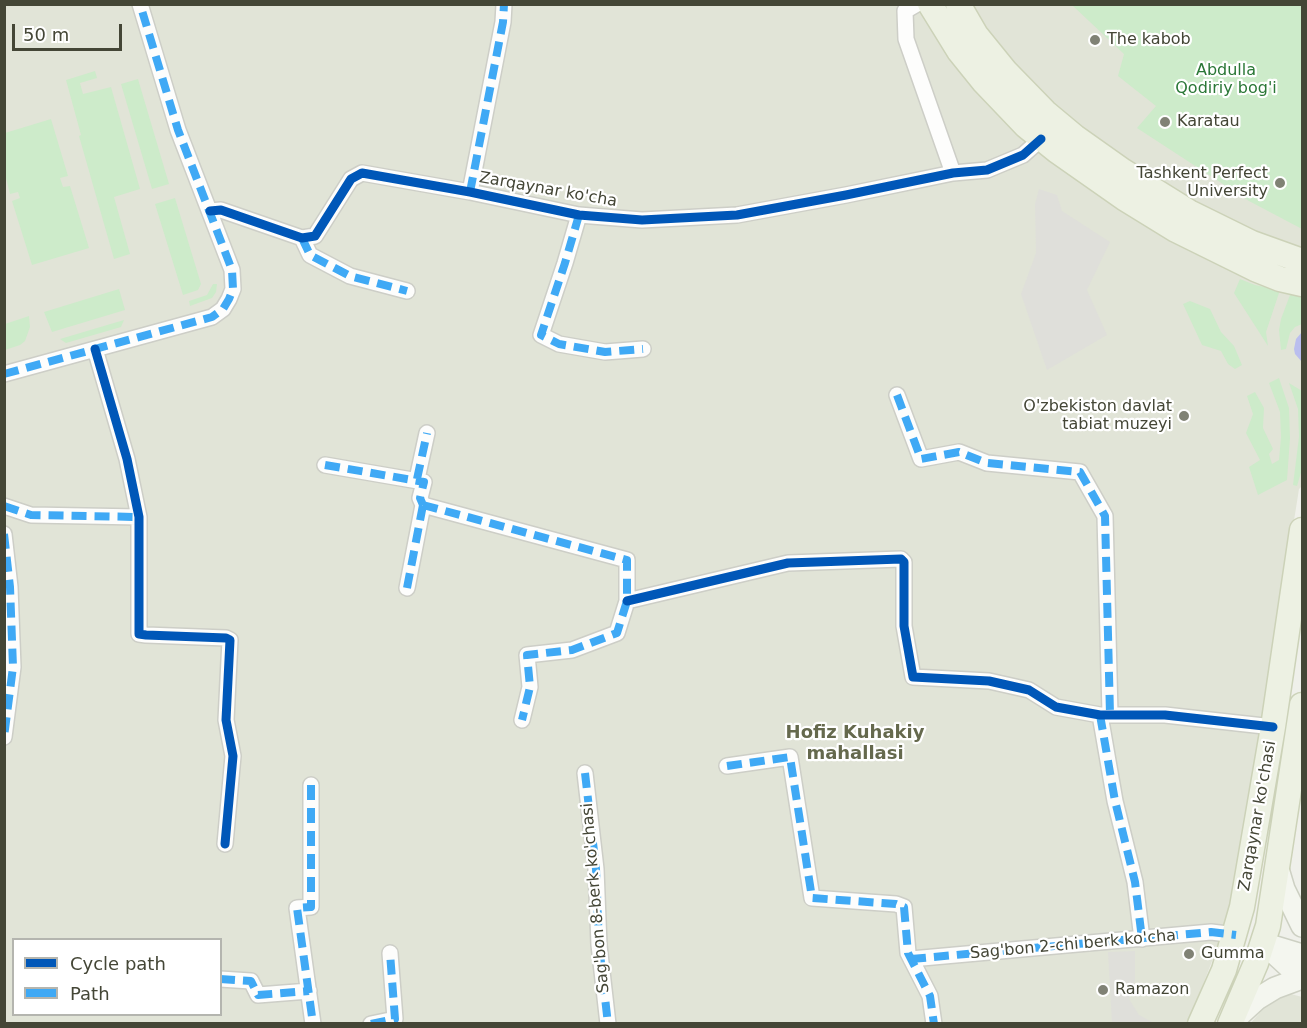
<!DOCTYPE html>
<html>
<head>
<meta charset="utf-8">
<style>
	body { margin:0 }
	#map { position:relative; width:1307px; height:1028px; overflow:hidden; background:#eff0ea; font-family:"DejaVu Sans",sans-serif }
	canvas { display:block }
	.frame { position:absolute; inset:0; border:6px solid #444636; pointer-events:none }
	.legend { position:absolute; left:12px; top:938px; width:210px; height:78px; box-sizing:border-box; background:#fff; border:2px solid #b4b5af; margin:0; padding:8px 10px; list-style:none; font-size:18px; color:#444636 }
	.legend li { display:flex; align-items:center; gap:12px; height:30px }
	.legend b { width:30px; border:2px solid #b4b5af }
	.scale { position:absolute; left:12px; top:24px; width:110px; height:27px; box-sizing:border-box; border:3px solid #444636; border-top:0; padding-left:8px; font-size:18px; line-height:21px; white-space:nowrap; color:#444636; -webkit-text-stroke:4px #fff; paint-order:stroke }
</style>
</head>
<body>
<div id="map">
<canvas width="1307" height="1028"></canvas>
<div class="frame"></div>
<ul class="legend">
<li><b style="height:8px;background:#0057b8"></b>Cycle path</li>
<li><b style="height:8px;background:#3fa9f5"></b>Path</li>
</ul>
<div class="scale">50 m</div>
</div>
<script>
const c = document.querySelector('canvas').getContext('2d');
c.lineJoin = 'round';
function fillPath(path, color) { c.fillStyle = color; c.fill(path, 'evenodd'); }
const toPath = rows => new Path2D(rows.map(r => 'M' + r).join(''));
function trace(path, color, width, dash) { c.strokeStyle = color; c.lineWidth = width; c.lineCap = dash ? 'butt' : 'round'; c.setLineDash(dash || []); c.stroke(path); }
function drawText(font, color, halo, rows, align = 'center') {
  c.font = font + ' "DejaVu Sans",sans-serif'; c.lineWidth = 4.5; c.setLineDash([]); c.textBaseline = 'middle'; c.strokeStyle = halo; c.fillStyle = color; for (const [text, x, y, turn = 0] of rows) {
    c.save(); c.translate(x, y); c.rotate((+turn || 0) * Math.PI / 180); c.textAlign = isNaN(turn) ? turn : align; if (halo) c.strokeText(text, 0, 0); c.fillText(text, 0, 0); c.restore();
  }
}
const residential = toPath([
	[5,5,1302,5,1302,486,1299,489,1237,880,1220,940,1193,1011,1186,1023,5,1023],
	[14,940,220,940,220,1014,14,1014],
	[1291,994,1302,997,1302,1023,1250,1024,1267,1004]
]);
const green = toPath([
	[1072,5,1302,5,1302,229,1249,201,1137,128,1156,106,1118,76,1124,54],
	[95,71,97,78,80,83,83,94,111,87,140,189,114,197,130,254,114,259,79,136,81,135,66,80],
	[138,79,169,184,152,189,121,84],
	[51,119,68,176,60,178,63,187,70,186,89,248,32,265,12,201,20,198,18,192,10,194,5,174,5,133],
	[175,198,201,284,198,290,183,295,155,204],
	[1240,279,1255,285,1280,290,1266,332,1268,346,1234,293],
	[213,284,217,284,216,292,212,298,190,306,189,301,207,295],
	[119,289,125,310,52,332,44,312],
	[1290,295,1302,296,1302,324,1295,327,1290,333,1286,349,1281,350,1279,330,1281,319],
	[1190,301,1210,309,1221,332,1234,346,1242,365,1235,369,1228,364,1221,351,1202,345,1183,304],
	[29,316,30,327,25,341,20,345,5,350,5,324],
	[124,320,121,327,66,343,60,339],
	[1279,378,1289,408,1290,438,1287,480,1258,495,1249,467,1260,460,1246,433,1253,414,1247,396,1255,392,1264,408,1263,428,1273,449,1269,454,1272,464,1279,460,1281,437,1280,412,1269,383],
	[1289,383,1302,391,1302,469,1297,486,1293,485,1299,437,1298,409]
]);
const parking = toPath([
	[1039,189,1057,195,1062,211,1110,242,1087,290,1107,335,1047,370,1021,294,1036,253,1035,204],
	[1135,951,1135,980,1129,999,1139,1015,1154,1023,1112,1023,1108,952]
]);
const water = toPath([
	[1302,332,1302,362,1295,354,1294,349,1296,339]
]);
const street = toPath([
	[917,4,905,11,906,39,953,173],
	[470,192,503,22,504,4],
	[210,211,221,210,302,238,315,236,351,179,362,173,470,192,579,215,642,220,737,215,846,195,953,173,987,170,1023,155,1041,139],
	[579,215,565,263,541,335,559,344,605,352,643,349],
	[302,238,310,255,350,276,407,291],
	[95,349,127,459,139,517,139,634,146,635,226,638,230,640,226,720,233,756,225,844],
	[4,374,212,317,223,309,229,299,233,289,232,270,178,130,140,4],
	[897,395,921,459,959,452,987,463,1080,472,1105,516,1110,714],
	[325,465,424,482,420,498,423,505],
	[417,479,427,433],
	[423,505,627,560,627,601,617,633,572,650,527,655,530,687,522,720],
	[4,506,31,515,139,517],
	[4,534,10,587,13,667,4,737],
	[407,588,423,505],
	[627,601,788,563,901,559,904,562,904,626,913,677,989,681,1029,690,1056,707,1100,715,1165,715,1273,727],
	[1100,715,1115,801,1135,882,1142,939],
	[727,766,790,757,812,898,896,904,904,907,908,953,930,996,934,1024],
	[585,773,596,869,599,945,608,1024],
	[311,785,311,907,297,908,313,1024],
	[911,959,1211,932,1236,935],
	[220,979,251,981,258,995,309,991],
	[371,1024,395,1019,390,953]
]);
const secondary = toPath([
	[1278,869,1284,889,1302,926],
	[1263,943,1302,979],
	[1269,945,1302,955],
	[1232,1022,1257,999,1275,988,1302,978]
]);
const primary = toPath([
	[930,4,959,51,984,82,1026,126,1057,151,1124,198,1176,230,1255,269,1280,279,1302,284],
	[958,4,976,35,1006,72,1045,112,1075,137,1123,171,1189,212,1252,243,1302,261],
	[1200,1024,1224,970,1242,907,1273,727,1302,530],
	[1230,1024,1256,963,1268,926,1302,705]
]);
const quiet = toPath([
	[470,192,503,22,504,4],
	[579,215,565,263,541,335,559,344,605,352,643,349],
	[302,238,310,255,350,276,407,291],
	[4,374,212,317,223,309,229,299,233,289,232,270,178,130,140,4],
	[897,395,921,459,959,452,987,463,1080,472,1105,516,1110,714],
	[325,465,424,482,420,498,423,505],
	[417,479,427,433],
	[423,505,627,560,627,601,617,633,572,650,527,655,530,687,522,720],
	[4,506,31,515,139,517],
	[4,534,10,587,13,667,4,737],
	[407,588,423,505],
	[1100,715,1115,801,1135,882,1142,939],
	[727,766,790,757,812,898,896,904,904,907,908,953,930,996,934,1024],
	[585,773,596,869,599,945,608,1024],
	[311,785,311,907,297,908,313,1024],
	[911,959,1211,932,1236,935],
	[220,979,251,981,258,995,309,991],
	[371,1024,395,1019,390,953]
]);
const cycleway = toPath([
	[210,211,221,210,302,238,315,236,351,179,362,173,470,192,579,215,642,220,737,215,846,195,953,173,987,170,1023,155,1041,139],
	[95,349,127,459,139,517,139,634,146,635,226,638,230,640,226,720,233,756,225,844],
	[627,601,788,563,901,559,904,562,904,626,913,677,989,681,1029,690,1056,707,1100,715,1165,715,1273,727]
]);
const markers = [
	[1095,40,6,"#808275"],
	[1165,122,6,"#808275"],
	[1280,183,6,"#808275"],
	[1184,416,6,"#808275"],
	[1189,954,6,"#808275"],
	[1103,990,6,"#808275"]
];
const poiNames = [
	["The kabob",1107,40],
	["Karatau",1177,122],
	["Tashkent Perfect",1268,174,"right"],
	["University",1268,192,"right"],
	["O'zbekiston davlat",1172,407,"right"],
	["tabiat muzeyi",1172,425,"right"],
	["Gumma",1201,954],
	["Ramazon",1115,990]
];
const parkNames = [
	["Abdulla",1226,71],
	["Qodiriy bog'i",1226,89]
];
const streetNames = [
	["Zarqaynar ko'cha",548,190,10],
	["Zarqaynar ko'chasi",1258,816,-80],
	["Sag'bon 8-berk ko'chasi",596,898,-95],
	["Sag'bon 2-chi berk ko'cha",1073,945,-5]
];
const neighbourhoodNames = [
	["Hofiz Kuhakiy",855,733],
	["mahallasi",855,754]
];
fillPath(residential, '#e1e4d7');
fillPath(green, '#cdebca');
fillPath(parking, '#dfdfda');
fillPath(water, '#babeee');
trace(street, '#cdcec7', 18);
trace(secondary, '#cdd0c3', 24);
trace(primary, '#ccd2b8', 27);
trace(street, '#fdfdfc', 15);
trace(secondary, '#f4f6ef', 21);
trace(primary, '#edf1e3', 24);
trace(quiet, '#3fa9f5', 8, [15, 8]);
trace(cycleway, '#0057b8', 9);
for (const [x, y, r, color] of markers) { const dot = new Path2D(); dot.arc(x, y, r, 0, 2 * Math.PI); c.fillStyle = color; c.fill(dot); trace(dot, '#fff', 2); }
drawText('16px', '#444636', '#fff', poiNames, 'left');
drawText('16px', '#2a7736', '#fff', parkNames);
drawText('16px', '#444636', '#fff', streetNames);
drawText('bold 18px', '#65694d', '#fff', neighbourhoodNames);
</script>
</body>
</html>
